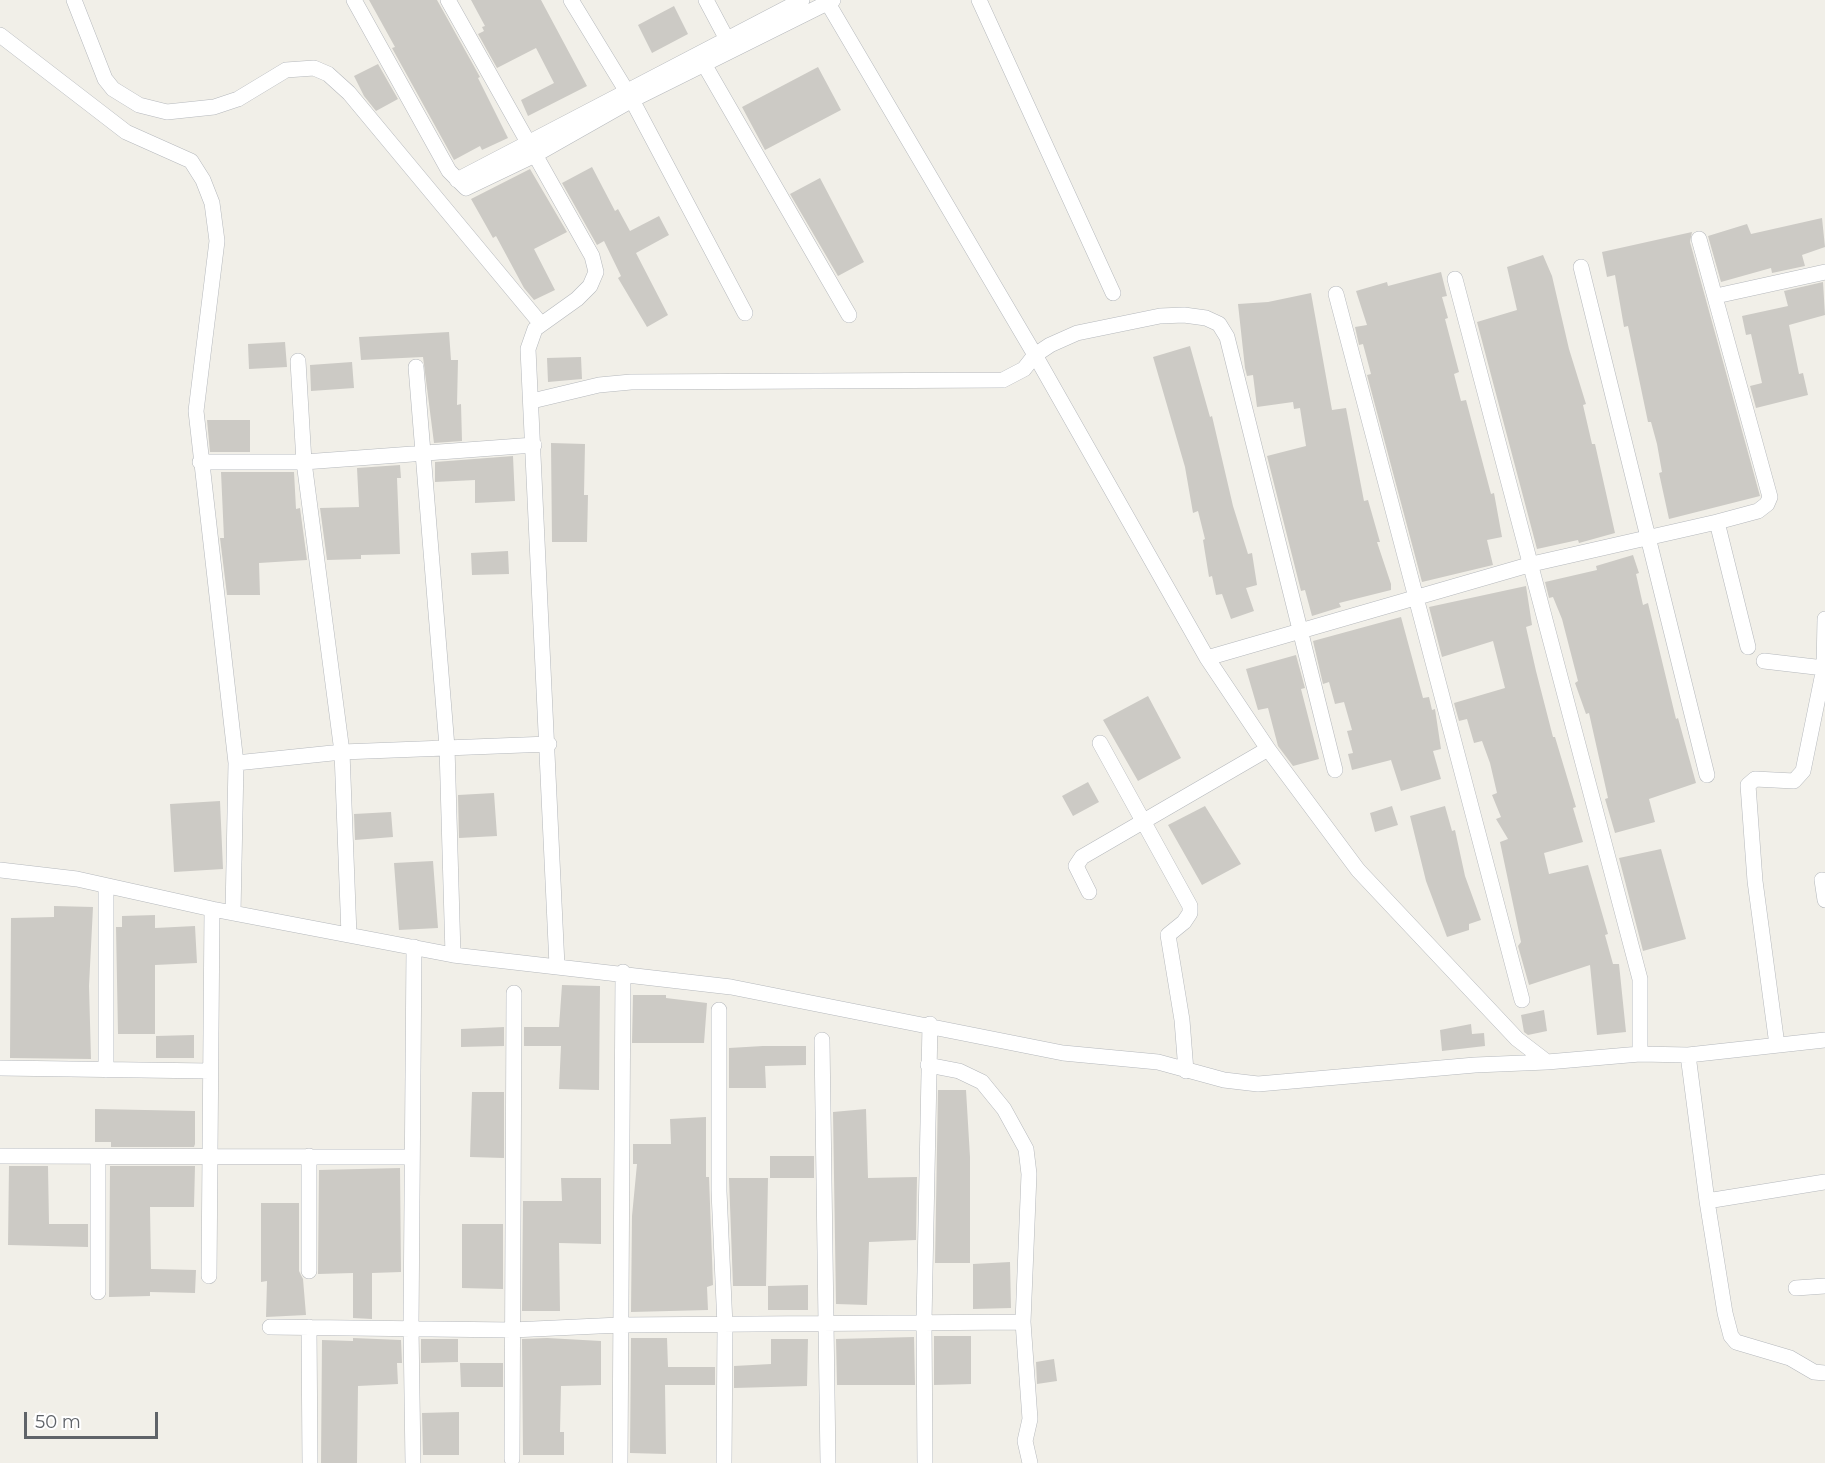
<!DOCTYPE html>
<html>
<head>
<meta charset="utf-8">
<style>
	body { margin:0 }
	#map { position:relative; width:1825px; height:1463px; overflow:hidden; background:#f1efe8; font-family:Montserrat,sans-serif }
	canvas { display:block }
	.scale { position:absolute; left:24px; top:1412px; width:134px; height:27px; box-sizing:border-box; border:3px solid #5f6368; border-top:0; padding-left:8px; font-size:18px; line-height:21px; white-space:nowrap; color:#5f6368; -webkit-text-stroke:4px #fff; paint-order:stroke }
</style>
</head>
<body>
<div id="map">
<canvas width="1825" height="1463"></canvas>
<div class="scale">50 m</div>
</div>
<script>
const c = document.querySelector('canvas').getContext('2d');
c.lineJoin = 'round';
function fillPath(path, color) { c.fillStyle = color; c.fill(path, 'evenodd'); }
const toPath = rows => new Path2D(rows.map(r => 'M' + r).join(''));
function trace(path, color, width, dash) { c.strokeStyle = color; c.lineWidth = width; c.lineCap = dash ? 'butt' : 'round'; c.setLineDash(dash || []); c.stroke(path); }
const building = toPath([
	[369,0,437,0,480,77,478,78,508,138,482,150,480,146,454,160,392,48,395,47],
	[471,0,541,0,587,86,528,116,521,100,554,83,536,48,497,68,478,34,484,31,482,27,485,26],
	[674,6,688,34,652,53,638,25],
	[378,64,398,99,376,111,364,96,354,76],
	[818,67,841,110,765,150,742,107],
	[592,167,615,211,618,209,630,231,659,216,669,235,636,253,668,315,647,327,618,278,621,276,604,241,597,245,562,183],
	[530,169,567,232,534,249,555,290,534,300,524,288,496,236,493,238,471,199],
	[820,178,864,262,838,276,790,194],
	[1822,218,1825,247,1802,255,1805,266,1772,273,1771,268,1721,282,1708,236,1747,224,1751,234],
	[1692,232,1690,242,1760,496,1669,519,1659,473,1662,472,1657,444,1651,422,1648,422,1628,326,1624,327,1615,275,1607,277,1602,252],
	[1543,255,1552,276,1569,349,1586,404,1583,405,1592,444,1595,444,1615,533,1579,543,1578,540,1537,549,1477,322,1517,310,1507,267],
	[1441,272,1447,296,1442,297,1448,318,1445,319,1459,372,1454,374,1461,401,1466,400,1491,494,1494,493,1502,537,1487,540,1493,565,1422,582,1367,375,1371,374,1363,344,1359,345,1355,327,1367,325,1356,291,1387,282,1388,286],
	[1823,282,1825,315,1789,325,1799,374,1803,373,1808,395,1756,408,1750,386,1762,383,1751,334,1746,335,1742,316,1788,306,1784,291],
	[1311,293,1332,410,1346,408,1364,501,1368,500,1380,542,1377,542,1391,584,1391,590,1339,603,1341,607,1312,616,1305,590,1301,591,1267,456,1306,446,1300,408,1294,409,1293,402,1257,407,1253,375,1247,376,1245,368,1238,304,1268,302],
	[449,332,451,360,458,360,457,405,461,404,462,441,434,443,423,357,361,360,359,337],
	[285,342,287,367,249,369,248,344],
	[1190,346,1210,417,1212,416,1233,506,1248,554,1252,553,1257,585,1246,588,1254,611,1231,619,1222,594,1216,595,1212,576,1209,577,1203,540,1205,539,1198,511,1193,513,1185,467,1153,357],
	[581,357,582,379,548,382,547,358],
	[352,362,354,388,311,391,310,365],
	[207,420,250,420,250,452,210,452],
	[551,443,585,444,584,495,588,495,587,542,552,542],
	[513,456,515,501,475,503,475,480,435,482,435,462],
	[400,465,401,478,397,478,400,554,361,555,361,559,327,560,320,508,359,507,357,468],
	[221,472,294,472,296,509,300,508,307,560,259,563,260,595,227,595,220,538,224,538],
	[508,551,509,574,472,575,471,553],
	[1633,555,1639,573,1636,574,1643,605,1648,603,1676,719,1678,718,1696,783,1649,799,1655,822,1615,833,1605,799,1608,798,1589,713,1586,714,1575,683,1578,681,1562,619,1553,597,1549,598,1545,582,1597,570,1596,566],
	[1526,586,1532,625,1526,627,1536,671,1553,737,1555,737,1576,807,1573,808,1583,842,1544,853,1549,874,1588,865,1608,934,1605,935,1613,964,1619,964,1626,1032,1597,1035,1590,965,1529,985,1518,946,1521,942,1500,842,1508,839,1496,819,1501,817,1492,795,1497,793,1490,763,1482,741,1474,743,1467,719,1459,721,1454,703,1505,688,1493,641,1442,657,1429,607],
	[1401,617,1423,698,1429,697,1432,710,1435,709,1441,749,1433,751,1441,779,1401,791,1391,760,1352,770,1348,754,1353,753,1347,731,1352,730,1344,702,1335,704,1329,682,1323,684,1313,641],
	[1296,655,1305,688,1301,689,1319,759,1293,766,1278,746,1268,708,1258,710,1246,669],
	[1148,696,1181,758,1138,781,1103,720],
	[1088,782,1099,802,1073,816,1062,796],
	[494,793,497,836,459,838,458,795],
	[220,801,223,869,174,872,170,804],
	[1205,806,1241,864,1202,885,1168,825],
	[1392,806,1398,825,1375,832,1370,813],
	[1445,806,1452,831,1455,830,1465,876,1481,920,1469,924,1469,930,1447,937,1426,881,1410,816],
	[391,812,393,837,355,840,354,814],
	[1661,849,1686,939,1643,951,1619,858],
	[433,861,438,928,399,930,394,863],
	[54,906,93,907,89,986,91,1059,10,1058,11,918,54,917],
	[155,915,155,928,195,926,197,963,155,965,155,1034,118,1034,116,927,122,927,122,916],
	[562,985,600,986,599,1090,559,1089,561,1046,524,1046,524,1027,559,1027],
	[633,995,666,995,666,998,707,1003,704,1043,632,1043],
	[1544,1010,1547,1031,1528,1035,1524,1032,1521,1015],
	[1471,1024,1472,1034,1484,1033,1485,1046,1442,1051,1440,1030],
	[504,1027,504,1046,461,1047,461,1029],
	[194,1035,194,1058,156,1058,156,1036],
	[763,1046,806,1046,806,1065,765,1066,766,1088,729,1088,729,1048],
	[938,1090,966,1090,970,1157,970,1263,935,1263],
	[472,1092,504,1092,504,1158,470,1157],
	[95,1109,195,1111,195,1144,194,1147,111,1147,111,1142,95,1142],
	[866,1109,868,1178,917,1177,916,1240,869,1242,867,1305,836,1304,833,1112],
	[706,1117,706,1177,709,1177,713,1285,707,1287,708,1310,631,1312,632,1216,637,1164,633,1164,633,1144,671,1144,670,1119],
	[770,1156,814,1156,814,1178,770,1178],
	[9,1166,48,1166,49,1224,88,1224,88,1247,8,1245],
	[110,1166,195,1166,194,1207,150,1207,151,1269,196,1270,195,1293,150,1292,150,1296,109,1297],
	[400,1168,401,1272,372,1273,372,1319,353,1318,353,1273,318,1274,319,1170],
	[561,1178,601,1178,601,1244,559,1243,560,1311,522,1311,523,1201,562,1201],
	[729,1178,768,1178,766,1286,733,1286],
	[261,1203,299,1203,299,1271,303,1279,306,1315,266,1317,267,1281,261,1282],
	[462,1224,503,1224,503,1289,462,1288],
	[1010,1262,1011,1308,973,1309,973,1264],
	[808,1285,808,1310,768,1310,768,1286],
	[934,1336,971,1336,971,1384,934,1385],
	[914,1337,915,1385,837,1385,836,1339],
	[353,1338,401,1340,402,1363,397,1363,398,1384,358,1386,357,1463,321,1463,322,1340,353,1341],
	[547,1338,601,1341,601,1385,561,1386,560,1432,564,1432,564,1455,523,1455,522,1339],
	[631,1338,667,1338,668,1367,715,1367,715,1385,665,1385,666,1454,630,1453],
	[421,1339,458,1339,458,1362,421,1363],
	[771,1339,808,1339,807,1386,734,1388,734,1366,771,1364],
	[1054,1359,1057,1381,1037,1384,1036,1362],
	[460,1363,503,1363,503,1387,461,1387],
	[459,1412,459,1455,423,1455,422,1413]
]);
const street = toPath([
	[74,0,105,79,113,89,139,105,167,112,214,107,238,99,286,70,314,68,328,74,349,93,541,324],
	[354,0,449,171,466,188,535,155,632,100,833,0],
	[448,0,592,256,596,272,590,286,577,299,535,329,528,349,557,966],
	[571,0,632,100,745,313],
	[706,0,731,47],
	[826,0,1035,355,1207,658,1268,749,1358,870,1517,1039,1547,1062],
	[979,0,1113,293],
	[0,35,126,132,191,161,203,180,212,203,217,241,196,411,236,763,233,913],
	[704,64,849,315],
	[457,180,802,0],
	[1581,267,1707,775],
	[1455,279,1640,979,1640,1054],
	[1336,294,1522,1000],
	[1716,296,1825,272],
	[298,361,304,462,342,752,349,935],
	[416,367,447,747,453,955],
	[532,401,599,385,631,382,1003,380,1024,369,1035,355,1050,345,1077,333,1160,316,1184,315,1206,318,1219,324,1227,337,1335,770],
	[200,462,304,462,534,445],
	[1717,522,1748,647],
	[1207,658,1532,564,1717,522,1758,511,1767,504,1770,497,1699,239],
	[1764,661,1824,668],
	[1100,743,1190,906,1190,913,1184,922,1168,935,1182,1020,1186,1071],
	[236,763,342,752,549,744],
	[0,870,77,879,212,909,453,955,731,987,1063,1053,1158,1062,1224,1080,1258,1084,1475,1065,1547,1062,1640,1054,1688,1055,1825,1040],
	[1822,880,1825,900],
	[106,886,106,1070],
	[1089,892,1076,866,1082,857,1268,749],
	[719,1010,719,1191,725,1326,724,1463],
	[822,1040,828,1463],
	[1777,1045,1755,881,1748,785,1755,779,1794,781,1803,771,1824,668,1825,619],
	[1688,1055,1707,1201],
	[928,1065,959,1071,982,1082,1004,1109,1026,1149,1029,1174,1023,1322,1030,1419,1025,1441,1030,1463],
	[0,1068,210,1071],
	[0,1156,412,1157],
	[309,1156,309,1271],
	[1825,1182,1707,1201,1725,1313,1731,1336,1736,1342,1790,1358,1814,1372,1825,1373],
	[209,1276,212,909],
	[1796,1288,1825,1286],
	[98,1292,98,1157],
	[270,1327,512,1330,620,1325,1023,1322],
	[309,1327,310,1463],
	[512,1459,514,993],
	[413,1463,411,1327,414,947],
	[620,1463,623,972],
	[925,1463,924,1321,930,1024]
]);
fillPath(building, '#cccac5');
trace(street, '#b5b8bc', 16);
trace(street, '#fff', 15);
</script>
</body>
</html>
